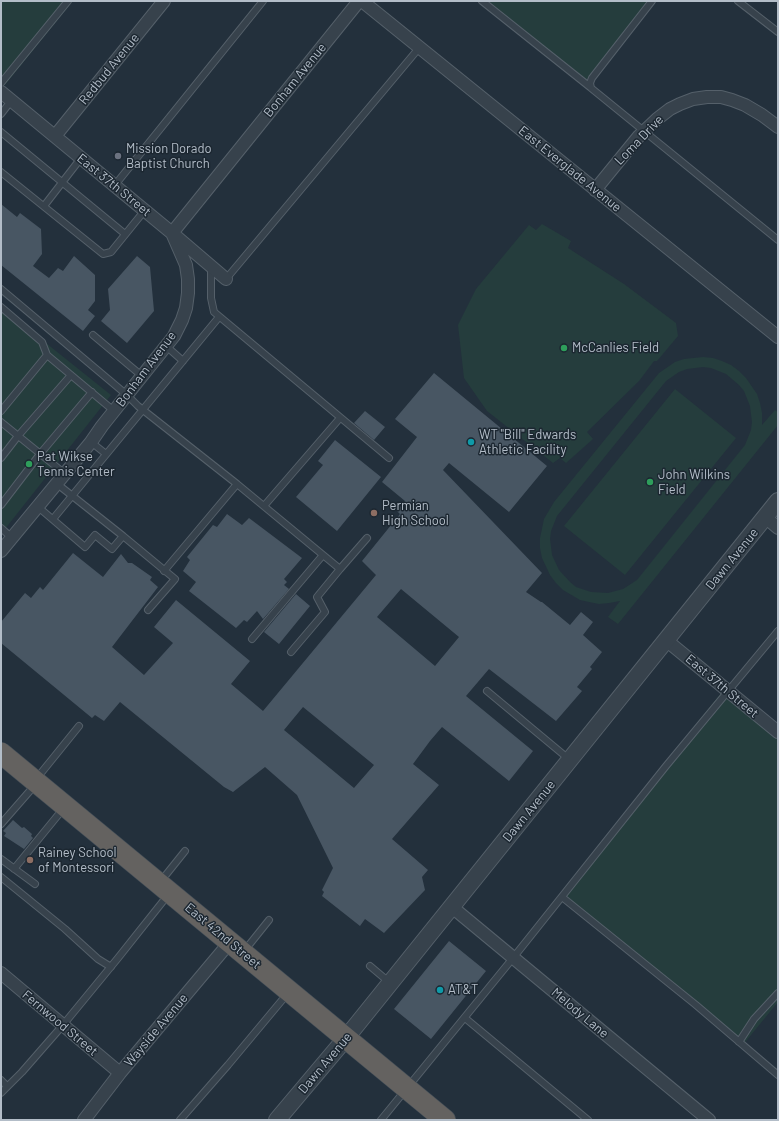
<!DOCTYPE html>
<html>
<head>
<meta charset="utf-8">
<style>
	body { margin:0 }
	#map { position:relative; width:779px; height:1121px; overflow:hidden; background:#23303c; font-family:Barlow,sans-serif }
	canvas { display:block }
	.frame { position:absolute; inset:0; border:2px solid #b3bdc8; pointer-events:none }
</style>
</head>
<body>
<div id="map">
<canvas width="779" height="1121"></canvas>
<div class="frame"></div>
</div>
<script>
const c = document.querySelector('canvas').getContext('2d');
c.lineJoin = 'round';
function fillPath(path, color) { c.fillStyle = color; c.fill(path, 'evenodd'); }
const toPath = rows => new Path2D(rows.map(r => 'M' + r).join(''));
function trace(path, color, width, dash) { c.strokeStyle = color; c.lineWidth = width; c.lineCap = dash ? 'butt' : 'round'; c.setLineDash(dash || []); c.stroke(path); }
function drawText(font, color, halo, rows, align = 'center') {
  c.font = font + ' Barlow,sans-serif'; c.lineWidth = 3; c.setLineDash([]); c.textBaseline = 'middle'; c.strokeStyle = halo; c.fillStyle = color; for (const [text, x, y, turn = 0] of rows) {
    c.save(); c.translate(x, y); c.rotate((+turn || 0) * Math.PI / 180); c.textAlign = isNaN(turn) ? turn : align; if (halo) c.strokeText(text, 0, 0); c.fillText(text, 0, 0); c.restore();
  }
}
const green = toPath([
	[1,1,73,1,5,85,1,82],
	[480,1,649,1,583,84],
	[542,224,571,241,568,248,624,284,676,323,678,336,657,361,654,361,639,381,587,432,593,439,566,463,560,458,553,463,487,411,464,378,458,325,476,289,529,225,536,230],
	[1,307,111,395,1,534],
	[703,357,713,358,722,361,731,365,739,371,746,378,757,394,760,403,762,413,762,425,775,410,778,412,778,425,618,624,608,617,620,601,609,603,599,604,589,602,580,600,563,590,556,583,550,575,542,558,540,548,540,538,544,519,554,502,659,373,675,362,684,359],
	[703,367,711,368,726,374,739,385,744,391,750,406,752,422,751,430,745,445,637,580,623,589,608,593,591,592,576,587,570,582,559,570,552,555,550,539,551,531,557,516,666,381,679,372,687,369],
	[675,389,736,438,625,575,564,526],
	[725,688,778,732,778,1002,742,1046,559,895]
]);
const building = toPath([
	[1,204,17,217,20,213,41,229,42,254,33,266,49,278,58,268,63,271,74,256,95,275,95,301,88,310,95,316,83,331,1,265],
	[137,256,150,267,154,311,127,343,101,321,110,310,108,289],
	[434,373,547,466,509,512,449,463,443,470,542,573,526,592,541,602,542,602,570,625,581,612,593,622,583,635,602,652,590,667,592,669,577,687,582,691,556,721,489,669,466,696,533,751,509,781,442,727,430,741,413,764,439,785,392,839,428,870,422,877,425,890,384,933,365,919,360,926,322,896,324,892,322,890,333,868,297,795,265,767,233,792,224,787,120,702,104,721,95,715,92,718,1,643,1,622,25,593,31,598,40,587,43,590,73,553,103,577,121,554,128,563,132,563,152,577,150,580,158,587,112,647,144,675,173,643,154,627,176,600,250,661,231,684,263,711,376,575,362,561,400,514,397,511,405,501,382,482,417,437,395,419],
	[401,589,459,637,435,666,377,617],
	[303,707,374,765,354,788,284,730],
	[365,411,385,427,374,440,354,423],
	[335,440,381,477,337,531,296,497,323,465,318,461],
	[227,514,242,525,249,518,302,558,284,579,287,582,284,585,289,589,263,619,257,611,247,622,244,620,236,628,189,591,196,582,183,571,190,560,187,557,213,525,217,527],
	[296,594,310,606,279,644,264,632],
	[13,820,22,828,24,827,32,834,31,836,33,838,24,849,4,836,6,833,3,831],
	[449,941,486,971,431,1039,394,1009]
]);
const service = toPath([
	[482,1,590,87],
	[652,1,592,78,590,83,591,88,778,240],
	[738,1,778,32],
	[1,83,68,1],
	[1,114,11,101],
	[1,132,125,234],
	[1,172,103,254,111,252,145,210],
	[115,185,263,1],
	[44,206,81,158],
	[211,268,211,298,214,312,389,458],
	[226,279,419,48],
	[1,289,127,395,138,406,237,484,164,571],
	[1,307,42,342,47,355],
	[93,335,142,376],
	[166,346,183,361],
	[1,411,47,355,114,411],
	[1,422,64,473],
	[91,442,106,454],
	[1,458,18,436,71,375],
	[56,483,123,536],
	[237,484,340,569,317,597,325,612,291,652],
	[1,505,40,454,92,392],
	[37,506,85,547,95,535,112,549,123,536,175,579,148,610],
	[264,506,340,418],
	[53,519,219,317],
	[1,528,11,537],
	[340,569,367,538],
	[252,639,323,555],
	[487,691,570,760],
	[37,778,79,726],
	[1,824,35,785],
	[1,859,35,884],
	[14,869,63,809],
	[1,877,65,929,98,959,111,967],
	[161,881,185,851],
	[562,897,696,1005,778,1075],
	[245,950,269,920],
	[370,966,389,982],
	[465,1018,588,1120],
	[739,1042,754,1019,778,993],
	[1,1080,7,1086],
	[1,1093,22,1072,63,1025,118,958,168,895],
	[180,1120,228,1065,288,993],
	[381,1120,513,958,666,766,778,631]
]);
const minor = toPath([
	[362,1,778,337],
	[1,92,172,233,226,279],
	[55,136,164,1],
	[595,190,639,136,657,119,670,109,680,104,693,99,707,97,721,97,732,100,745,105,762,115,778,127],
	[765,517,778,528],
	[1,551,91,442,102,426,174,336,182,320,186,308,188,293,188,279,186,265,172,233,359,1],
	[666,640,778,732],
	[452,907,709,1120],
	[1,973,120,1073],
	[84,1120,120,1073,230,942]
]);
const tertiary = toPath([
	[277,1120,346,1038,778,501]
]);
const trunk = toPath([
	[1,753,445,1120]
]);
const markers = [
	[118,156,4,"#6b7280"],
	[564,348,4,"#2e9e5b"],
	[471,442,4,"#0f9aa8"],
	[29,464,4,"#2e9e5b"],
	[650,482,4,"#2e9e5b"],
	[374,513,4,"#8d6e63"],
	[30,860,4,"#8d6e63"],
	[440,990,4,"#0f9aa8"]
];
const streetNames = [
	["Redbud Avenue",109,69,-51],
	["Bonham Avenue",295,80,-51],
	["Loma Drive",639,140,-46],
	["East Everglade Avenue",570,169,39],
	["East 37th Street",114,185,39],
	["Bonham Avenue",146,369,-53],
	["Dawn Avenue",732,559,-51],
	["East 37th Street",722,686,40],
	["Dawn Avenue",529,811,-51],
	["East 42nd Street",223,936,40],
	["Melody Lane",580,1013,40],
	["Fernwood Street",60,1023,40],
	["Wayside Avenue",156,1030,-50],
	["Dawn Avenue",325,1063,-50]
];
const poiNames = [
	["Mission Dorado",126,149],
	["Baptist Church",126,164],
	["McCanlies Field",572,348],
	["WT \"Bill\" Edwards",479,435],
	["Athletic Facility",479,450],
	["Pat Wikse",37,457],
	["Tennis Center",37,472],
	["John Wilkins",658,475],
	["Field",658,490],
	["Permian",382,506],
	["High School",382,521],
	["Rainey School",38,853],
	["of Montessori",38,868],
	["AT&T",448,990]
];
fillPath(green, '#253d3d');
fillPath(building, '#485663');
trace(service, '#55606a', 8);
trace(minor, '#55606a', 14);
trace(tertiary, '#55606a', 18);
trace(trunk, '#424d57', 22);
trace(service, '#37424c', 6);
trace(minor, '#37424c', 12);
trace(tertiary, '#37424c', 16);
trace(trunk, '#646260', 21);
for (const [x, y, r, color] of markers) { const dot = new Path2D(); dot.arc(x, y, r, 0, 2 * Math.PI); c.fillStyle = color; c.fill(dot); trace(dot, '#1c2731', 1.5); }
drawText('13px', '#b3bdc8', '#1c2731', streetNames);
drawText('13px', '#b3bdc8', '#1c2731', poiNames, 'left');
</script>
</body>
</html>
